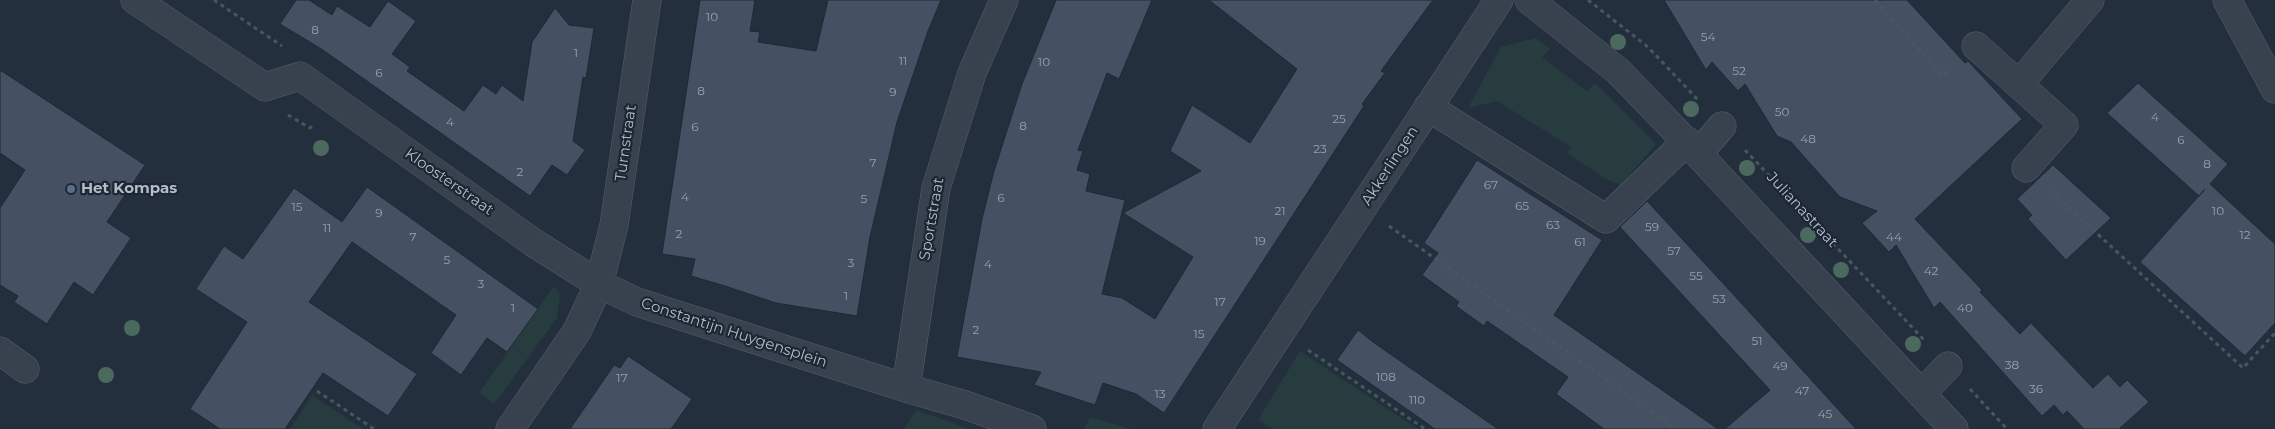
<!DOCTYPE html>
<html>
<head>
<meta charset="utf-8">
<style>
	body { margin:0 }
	canvas { display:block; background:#242f3e }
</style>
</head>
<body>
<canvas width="2275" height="429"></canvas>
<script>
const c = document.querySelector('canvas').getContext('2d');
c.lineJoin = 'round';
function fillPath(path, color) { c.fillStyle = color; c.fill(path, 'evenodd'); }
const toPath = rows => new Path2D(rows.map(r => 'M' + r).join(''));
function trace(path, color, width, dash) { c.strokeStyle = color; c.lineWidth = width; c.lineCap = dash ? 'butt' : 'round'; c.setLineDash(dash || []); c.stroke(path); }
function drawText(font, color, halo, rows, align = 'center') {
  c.font = font + ' Montserrat,sans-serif'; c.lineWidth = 4.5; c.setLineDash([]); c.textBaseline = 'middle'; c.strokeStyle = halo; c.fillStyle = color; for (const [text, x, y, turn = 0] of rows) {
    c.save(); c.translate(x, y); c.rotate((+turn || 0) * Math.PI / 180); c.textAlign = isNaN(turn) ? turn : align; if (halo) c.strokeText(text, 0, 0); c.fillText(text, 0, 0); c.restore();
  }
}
const green = toPath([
	[1536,38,1550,49,1542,57,1587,91,1595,83,1656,144,1621,185,1606,179,1567,153,1571,147,1497,101,1468,108,1501,47],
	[554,286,560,294,557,318,494,404,479,393],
	[1300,351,1418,429,1274,429,1258,420],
	[312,395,363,429,290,429],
	[916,410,969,429,904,429],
	[1090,417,1131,429,1084,429]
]);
const building = toPath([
	[296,0,309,0,332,15,337,6,370,27,388,1,416,21,392,54,410,67,407,71,464,111,483,85,496,94,502,85,523,101,532,42,555,8,569,25,594,28,586,78,583,77,573,141,585,150,567,175,552,165,530,196,323,50,280,24,296,0],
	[700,0,755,0,750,31,760,32,758,42,816,51,828,0,941,0,928,31,897,122,870,237,857,316,776,303,725,286,691,276,695,259,662,254,700,0],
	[1056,0,1152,0,1119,79,1107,73,1078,150,1083,151,1077,170,1090,174,1086,191,1125,200,1102,294,1122,298,1155,319,1193,257,1123,213,1201,171,1170,151,1192,105,1250,143,1297,69,1209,0,1433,0,1381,71,1385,73,1362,104,1364,106,1164,413,1136,394,1103,383,1095,405,1034,385,1041,372,957,357,982,219,994,171,1022,84,1056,0],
	[1664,0,1907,0,1965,63,1968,61,2022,119,1915,219,1982,290,1980,292,2020,334,2031,323,2093,388,2108,374,2120,387,2127,380,2149,402,2119,429,2084,429,2067,411,2063,415,2054,405,2042,416,1940,302,1934,308,1896,245,1889,252,1862,223,1877,211,1840,197,1791,142,1777,136,1745,84,1738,91,1712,62,1706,70,1664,0],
	[0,70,145,165,107,222,131,238,93,295,74,282,47,324,14,302,18,296,0,285,0,208,25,170,0,153,0,70],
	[2138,83,2228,164,2210,184,2275,244,2275,323,2245,356,2140,262,2205,189,2199,196,2107,113,2138,83],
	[1477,160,1602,240,1554,315,1718,429,1604,429,1556,394,1568,377,1487,321,1484,326,1456,306,1459,302,1422,275,1438,253,1424,243,1477,160],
	[2053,165,2111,218,2066,260,2028,219,2032,215,2017,199,2053,165],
	[367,187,538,309,507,352,487,338,461,375,431,353,456,315,352,242,309,302,417,374,388,416,323,373,285,429,220,429,190,409,247,322,196,289,224,246,243,259,294,188,342,222,367,187],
	[1647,201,1732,293,1856,429,1725,429,1770,390,1620,227,1647,201],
	[1358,330,1373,342,1498,429,1435,429,1337,360,1358,330],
	[628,356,692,399,671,429,570,429,614,365,620,368,628,356]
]);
const path = toPath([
	[214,0,282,46],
	[1588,0,1648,47,1700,102],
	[1875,0,1943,76,1952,68],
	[288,115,310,128,312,126],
	[1745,150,1926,342],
	[2051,191,2243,368,2275,333],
	[1389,226,1676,429],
	[1308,350,1425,429],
	[1970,389,2007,429],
	[317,391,374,429]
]);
const minor = toPath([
	[135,0,265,87,300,76,534,243,599,284,614,225,647,0],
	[1529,0,1618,71,1698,154,1954,429],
	[2227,0,2275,89],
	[1976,46,2064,125,2026,168],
	[2019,84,2090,0],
	[1428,107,1606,219,1687,141],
	[1698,154,1722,126],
	[0,351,25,369],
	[906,388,936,188,972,73,1004,0],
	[1921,394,1948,366],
	[510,429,577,331,599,284,637,302,906,388,965,405,1032,429],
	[1217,429,1499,0]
]);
const trees = [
	[1618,42],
	[1691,109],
	[321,148],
	[1747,168],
	[1808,235],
	[1841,270],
	[132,328],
	[1913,344],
	[106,375]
];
const markers = [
	[71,189,5,"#5c6f8a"]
];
const numberNames = [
	["10",712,17],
	["8",315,30],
	["54",1708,37],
	["1",576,53],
	["11",903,61],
	["10",1044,62],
	["52",1739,71],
	["6",379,73],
	["8",701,91],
	["9",893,92],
	["50",1782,112],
	["4",2155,117],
	["25",1339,119],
	["4",450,122],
	["8",1023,126],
	["6",695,127],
	["48",1808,139],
	["6",2181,140],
	["23",1320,149],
	["7",873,163],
	["8",2207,164],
	["2",520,172],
	["67",1491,185],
	["4",685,197],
	["6",1001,198],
	["5",864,199],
	["65",1522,206],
	["15",297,207],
	["21",1280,211],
	["10",2218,211],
	["9",379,213],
	["63",1553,225],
	["59",1652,227],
	["11",327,228],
	["2",679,234],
	["12",2245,235],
	["7",413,237],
	["44",1894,237],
	["19",1260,241],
	["61",1580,242],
	["57",1674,251],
	["5",447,260],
	["3",851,263],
	["4",988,264],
	["42",1931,271],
	["55",1696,276],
	["3",481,284],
	["1",846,296],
	["53",1719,299],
	["17",1220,302],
	["1",513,308],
	["40",1965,308],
	["2",976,330],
	["15",1199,334],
	["51",1757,341],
	["38",2012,365],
	["49",1780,366],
	["108",1386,377],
	["17",622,378],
	["36",2036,389],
	["47",1802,391],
	["13",1160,394],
	["110",1417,400],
	["45",1825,414]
];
const streetNames = [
	["Turnstraat",626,143,-82],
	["Akkerlingen",1390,166,-57],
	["Kloosterstraat",449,182,35],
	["Julianastraat",1802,210,47],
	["Sportstraat",932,219,-80],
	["Constantijn Huygensplein",734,333,18]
];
const poiNames = [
	["Het Kompas",81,189]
];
fillPath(green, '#263c3f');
fillPath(building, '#455162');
trace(building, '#1f2835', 1);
trace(minor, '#565f6c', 29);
trace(path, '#44595c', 3, [4, 4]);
trace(minor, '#38414e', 28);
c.fillStyle = '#4b6a5d';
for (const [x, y] of trees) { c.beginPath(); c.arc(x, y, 8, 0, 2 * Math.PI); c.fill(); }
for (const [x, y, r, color] of markers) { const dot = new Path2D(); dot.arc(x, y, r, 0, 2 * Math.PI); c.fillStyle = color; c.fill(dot); trace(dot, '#1d2633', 2); }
drawText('12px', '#98a1af', null, numberNames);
drawText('15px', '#b4bcc9', '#1d2633', streetNames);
drawText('bold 15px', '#b4bcc9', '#1d2633', poiNames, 'left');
</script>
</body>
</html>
